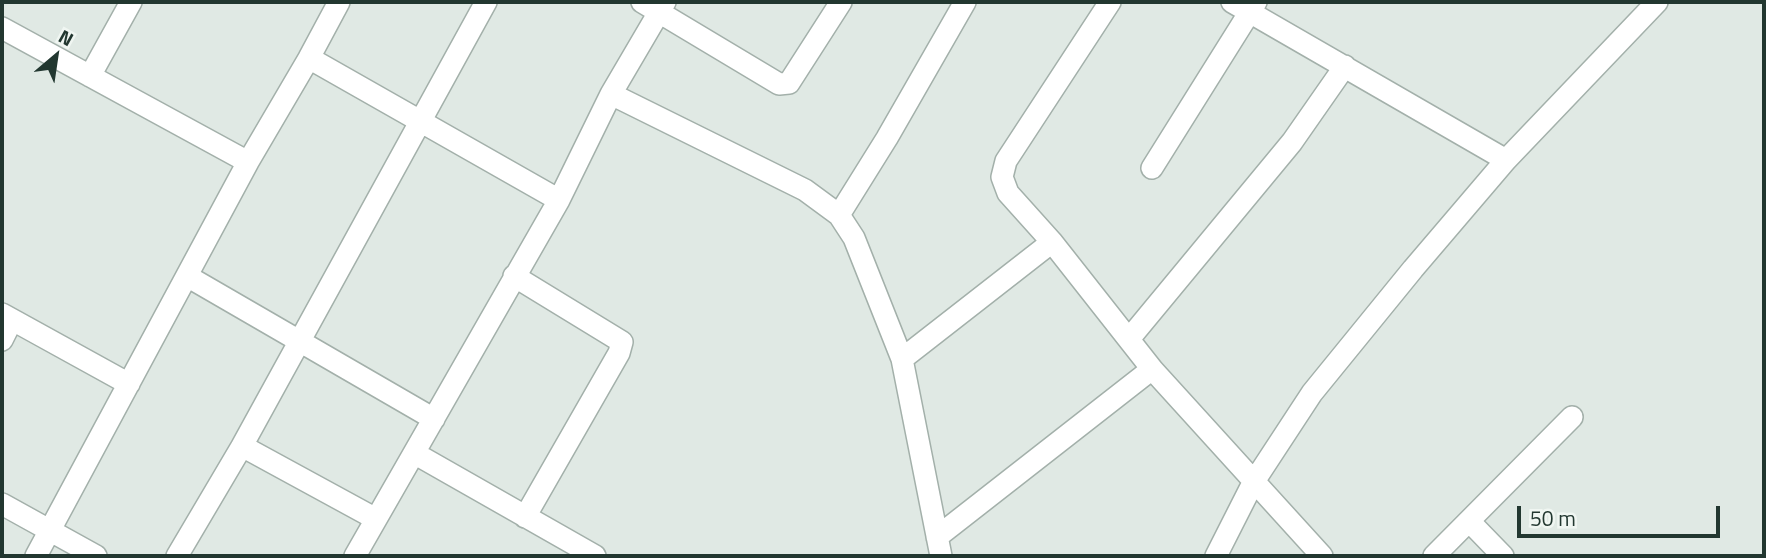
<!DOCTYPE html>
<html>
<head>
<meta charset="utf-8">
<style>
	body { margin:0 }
	#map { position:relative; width:1766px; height:558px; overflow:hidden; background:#e0e9e4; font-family:"Titillium Web",sans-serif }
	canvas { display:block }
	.frame { position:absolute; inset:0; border:4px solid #223730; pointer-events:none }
	.north { position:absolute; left:21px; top:21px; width:70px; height:70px; -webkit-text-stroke:5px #f0f6f2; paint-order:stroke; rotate:29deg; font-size:19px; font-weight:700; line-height:28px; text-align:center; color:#223730 }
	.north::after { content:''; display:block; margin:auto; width:24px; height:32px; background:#223730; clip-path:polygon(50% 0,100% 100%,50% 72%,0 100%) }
	.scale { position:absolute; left:1517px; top:506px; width:203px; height:32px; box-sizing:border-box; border:4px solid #223730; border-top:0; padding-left:9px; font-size:21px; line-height:24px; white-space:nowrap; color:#223730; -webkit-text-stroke:5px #f0f6f2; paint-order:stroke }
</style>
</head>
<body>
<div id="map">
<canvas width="1766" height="558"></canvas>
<div class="frame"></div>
<div class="north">N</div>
<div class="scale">50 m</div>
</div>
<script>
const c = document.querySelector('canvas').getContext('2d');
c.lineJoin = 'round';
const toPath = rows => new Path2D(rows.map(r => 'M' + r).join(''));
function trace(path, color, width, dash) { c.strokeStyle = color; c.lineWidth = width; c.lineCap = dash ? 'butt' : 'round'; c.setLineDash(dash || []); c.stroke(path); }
const minor = toPath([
	[642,2,779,84,789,83,841,2],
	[1110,2,1006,161,1002,177,1008,193,1052,242,1152,369,1322,556],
	[1232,2,1506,160],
	[2,28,248,162,309,58,559,200],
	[309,58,339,2],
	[90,76,131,2],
	[611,94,665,2],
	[1152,168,1256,2],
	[839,215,887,138,965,2],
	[187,276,434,419],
	[514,276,622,342,619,353,525,517],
	[2,314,129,384],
	[1129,339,1292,142,1345,66],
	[2,340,12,320],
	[902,359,1052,242],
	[242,446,486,2],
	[414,453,595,556],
	[2,504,96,556],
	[1469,521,1503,556],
	[937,537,1152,369],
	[36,556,248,162],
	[177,556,242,446,376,519],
	[355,556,559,200,611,94,805,190,839,215,854,238,902,359,941,556],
	[1216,556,1253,483,1312,393,1413,269,1506,160,1657,2],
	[1434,556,1572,417]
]);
trace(minor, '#a3b0aa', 24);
trace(minor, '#fff', 21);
</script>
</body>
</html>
